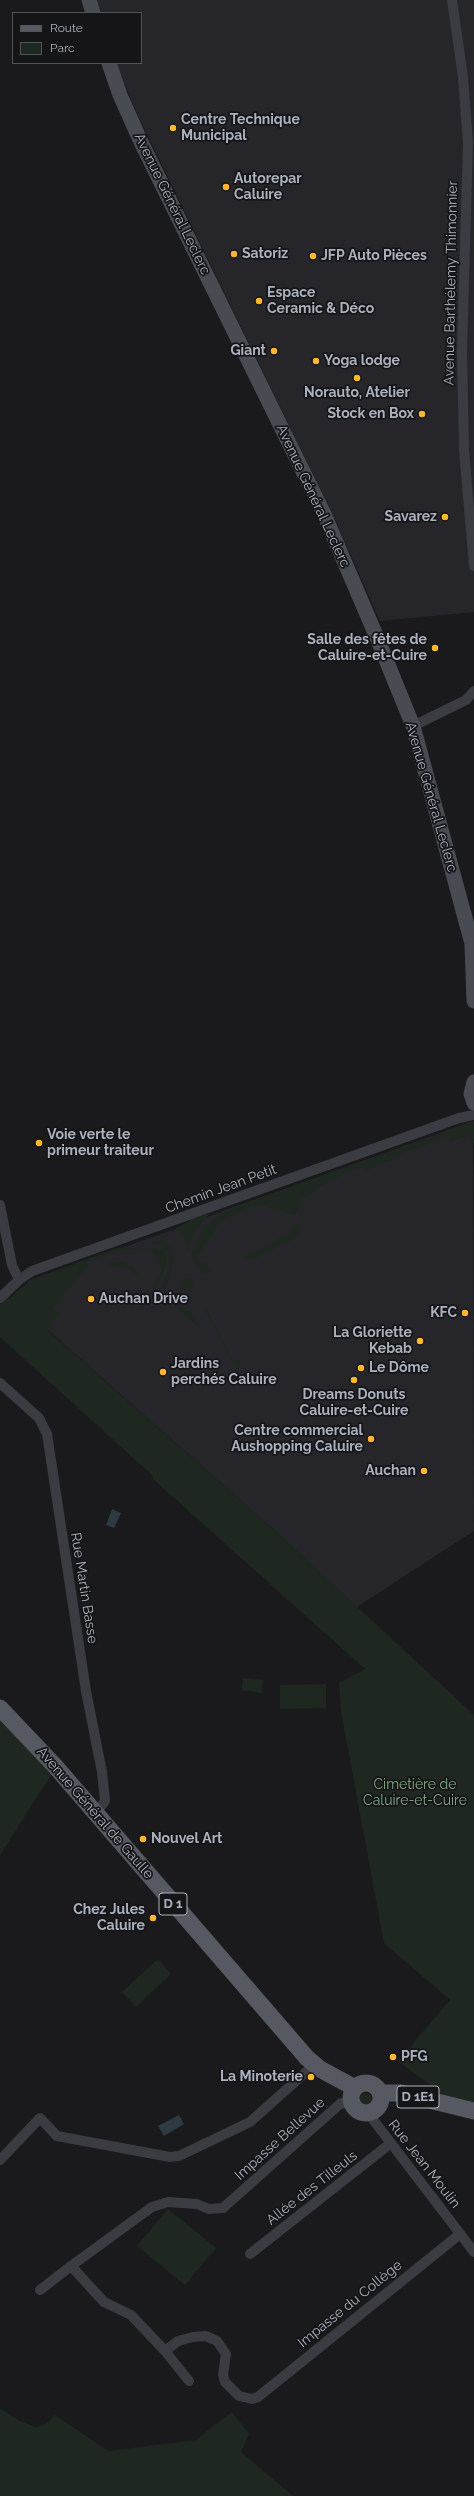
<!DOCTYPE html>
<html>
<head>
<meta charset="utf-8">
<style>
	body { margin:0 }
	#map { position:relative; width:474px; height:2496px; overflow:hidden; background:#1a1a1d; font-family:Raleway,sans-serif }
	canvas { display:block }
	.legend { position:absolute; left:12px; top:12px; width:130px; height:52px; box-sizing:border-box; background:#151518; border:1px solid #51535a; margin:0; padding:5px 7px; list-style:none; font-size:12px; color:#abb1bd }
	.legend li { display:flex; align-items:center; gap:8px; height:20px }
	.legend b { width:20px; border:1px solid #51535a }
</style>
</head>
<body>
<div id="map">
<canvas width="474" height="2496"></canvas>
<ul class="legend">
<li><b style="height:5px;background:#565961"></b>Route</li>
<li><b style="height:11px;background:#1f2820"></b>Parc</li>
</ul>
</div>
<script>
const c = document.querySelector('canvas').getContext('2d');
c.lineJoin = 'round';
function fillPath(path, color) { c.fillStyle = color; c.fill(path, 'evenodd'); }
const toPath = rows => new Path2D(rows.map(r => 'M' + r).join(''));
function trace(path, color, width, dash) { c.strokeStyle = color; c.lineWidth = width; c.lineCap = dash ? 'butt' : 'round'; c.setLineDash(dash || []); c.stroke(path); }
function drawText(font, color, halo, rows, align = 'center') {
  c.font = font + ' Raleway,sans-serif'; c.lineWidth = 3.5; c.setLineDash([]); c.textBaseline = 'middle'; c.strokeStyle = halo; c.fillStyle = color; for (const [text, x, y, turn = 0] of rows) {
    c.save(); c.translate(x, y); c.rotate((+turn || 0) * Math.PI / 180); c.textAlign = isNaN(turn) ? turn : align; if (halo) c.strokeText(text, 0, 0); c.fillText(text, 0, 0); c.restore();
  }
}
const built = toPath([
	[97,0,474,0,474,612,380,621,332,513,139,118,116,63,141,63,141,13,101,13],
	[473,1121,474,1531,357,1607,273,1529,15,1301,29,1281,33,1279,175,1229,200,1216,208,1214,207,1217]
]);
const green = toPath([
	[474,1122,474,1145,469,1135,451,1142,449,1136,406,1152,386,1162,385,1161,366,1171,364,1167,353,1169,319,1187,315,1191,302,1198,295,1216,261,1205,251,1206,221,1222,203,1247,204,1252,197,1254,199,1264,206,1263,212,1273,203,1273,193,1262,192,1252,201,1232,207,1223,208,1225,222,1211],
	[209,1214,194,1233,187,1253,185,1240,175,1229,192,1219],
	[298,1225,301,1231,298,1237,252,1260,243,1258,286,1235,292,1226],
	[163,1240,171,1247,174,1261,166,1289,163,1291,161,1287,169,1266,168,1253,164,1246,150,1244],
	[118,1248,163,1249,167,1258,166,1266,155,1291,153,1284,162,1270,151,1250,122,1250,86,1263,88,1266,53,1308,60,1314,47,1330,273,1529,474,1715,474,2102,442,2094,398,2061,450,2000,384,1943,341,1711,339,1683,365,1669,153,1479,153,1476,0,1337,0,1290,9,1298,33,1279],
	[108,1262,122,1263,135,1268,141,1279,125,1267,107,1266],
	'180 1285a7 7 0 1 1 14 0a7 7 0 1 1-14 0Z',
	[179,1305,191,1311,200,1328,177,1308],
	[205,1306,233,1361,239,1359,242,1365,237,1366,232,1363,205,1310],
	[243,1678,263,1680,262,1693,242,1690],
	[326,1684,326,1708,280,1709,280,1685],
	[0,1720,52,1774,0,1855],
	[158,1959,171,1974,136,2007,122,1992],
	'360 2099a6 6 0 1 1 12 0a6 6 0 1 1-12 0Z',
	[168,2209,216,2248,185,2285,137,2246],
	[0,2409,20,2421,36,2427,46,2424,55,2415,108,2451,196,2440,232,2412,249,2434,241,2452,293,2496,0,2496]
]);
const water = toPath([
	[112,1509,121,1513,114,1528,106,1525],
	[179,2115,184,2124,164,2136,158,2126]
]);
const minor = toPath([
	[452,0,463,77,468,143,462,352,464,450,474,566],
	[413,726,466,700,474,691],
	[0,1205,12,1265,19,1280],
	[0,1298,19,1280,32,1271,459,1118,474,1115],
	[0,1383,39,1418,47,1434,86,1691,102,1772,105,1801,96,1813],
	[352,2104,341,2103,223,2208,209,2209,197,2204,168,2202,152,2207,71,2266,104,2302,131,2315,165,2351,178,2341,193,2337,206,2336,217,2341,226,2354,223,2375,225,2382,239,2396,252,2399,258,2397,460,2234],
	[368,2113,474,2252],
	[0,2160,40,2118,57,2136,170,2157,179,2156,250,2122,314,2065],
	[250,2254,391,2143],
	[40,2290,71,2266],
	[165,2351,189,2381]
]);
const secondary = toPath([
	[89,0,93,13],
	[109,63,120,95,141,142,324,514,378,640,413,726,474,951],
	[472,946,474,1001],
	[474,1082,471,1094,474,1103]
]);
const primary = toPath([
	[0,1708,55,1766,307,2058,320,2069,355,2088],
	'351 2098a15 15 0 1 1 30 0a15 15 0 1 1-30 0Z',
	[380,2093,401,2093,474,2111]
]);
const markers = [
	[173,128,4,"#ffb72f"],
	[226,187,4,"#ffb72f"],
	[234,254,4,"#ffb72f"],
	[313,256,4,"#ffb72f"],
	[259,301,4,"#ffb72f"],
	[274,351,4,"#ffb72f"],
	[316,361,4,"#ffb72f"],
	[357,378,4,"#ffb72f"],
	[422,414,4,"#ffb72f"],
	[445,517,4,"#ffb72f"],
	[435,648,4,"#ffb72f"],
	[39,1143,4,"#ffb72f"],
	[91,1299,4,"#ffb72f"],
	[465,1313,4,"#ffb72f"],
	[420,1341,4,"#ffb72f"],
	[361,1368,4,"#ffb72f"],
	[163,1372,4,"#ffb72f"],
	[354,1380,4,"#ffb72f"],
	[371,1439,4,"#ffb72f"],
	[424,1471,4,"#ffb72f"],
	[143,1839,4,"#ffb72f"],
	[153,1918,4,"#ffb72f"],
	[393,2057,4,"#ffb72f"],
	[311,2077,4,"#ffb72f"]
];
const shields = [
	[173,1904,28],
	[418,2097,42]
];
const shieldNames = [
	["D 1",173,1904],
	["D 1E1",418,2097]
];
const poiNames = [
	["Centre Technique",181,120],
	["Municipal",181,136],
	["Autorepar",234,179],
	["Caluire",234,195],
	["Satoriz",242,254],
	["JFP Auto Pièces",321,256],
	["Espace",267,293],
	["Ceramic & Déco",267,309],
	["Giant",266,351,"right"],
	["Yoga lodge",324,361],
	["Norauto, Atelier",357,393,"center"],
	["Stock en Box",414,414,"right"],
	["Savarez",437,517,"right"],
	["Salle des fêtes de",427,640,"right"],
	["Caluire-et-Cuire",427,656,"right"],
	["Voie verte le",47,1135],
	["primeur traiteur",47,1151],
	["Auchan Drive",99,1299],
	["KFC",457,1313,"right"],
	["La Gloriette",412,1333,"right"],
	["Kebab",412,1349,"right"],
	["Jardins",171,1364],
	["perchés Caluire",171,1380],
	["Le Dôme",369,1368],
	["Dreams Donuts",354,1395,"center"],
	["Caluire-et-Cuire",354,1411,"center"],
	["Centre commercial",363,1431,"right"],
	["Aushopping Caluire",363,1447,"right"],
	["Auchan",416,1471,"right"],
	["Nouvel Art",151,1839],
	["Chez Jules",145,1910,"right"],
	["Caluire",145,1926,"right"],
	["PFG",401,2057],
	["La Minoterie",303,2077,"right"]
];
const streetNames = [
	["Avenue Général Leclerc",172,204,64],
	["Avenue Barthélemy Thimonnier",451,283,-89],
	["Avenue Général Leclerc",313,496,65],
	["Avenue Général Leclerc",431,797,74],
	["Chemin Jean Petit",221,1189,-20],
	["Rue Martin Basse",84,1588,81],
	["Avenue Général de Gaulle",95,1813,49],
	["Impasse Bellevue",280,2139,-42],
	["Rue Jean Moulin",424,2164,52],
	["Allée des Tilleuls",312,2188,-38],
	["Impasse du Collège",350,2304,-39]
];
const parkNames = [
	["Cimetière de",415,1785],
	["Caluire-et-Cuire",415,1801]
];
fillPath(built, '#26262a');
fillPath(green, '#1f2820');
fillPath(water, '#2e3a42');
trace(minor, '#3a3c42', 10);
trace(secondary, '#484b52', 15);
trace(primary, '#565961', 17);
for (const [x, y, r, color] of markers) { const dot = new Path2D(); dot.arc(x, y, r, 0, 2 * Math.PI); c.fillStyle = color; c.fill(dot); trace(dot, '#151518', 1.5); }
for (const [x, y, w] of shields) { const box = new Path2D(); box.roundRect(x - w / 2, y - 11, w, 22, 3); c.fillStyle = '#151518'; c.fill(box); trace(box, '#abb1bd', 1); }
drawText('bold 13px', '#abb1bd', null, shieldNames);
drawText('bold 14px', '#abb1bd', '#151518', poiNames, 'left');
drawText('14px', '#abb1bd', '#151518', streetNames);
drawText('14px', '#81aa83', '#151518', parkNames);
</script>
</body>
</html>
